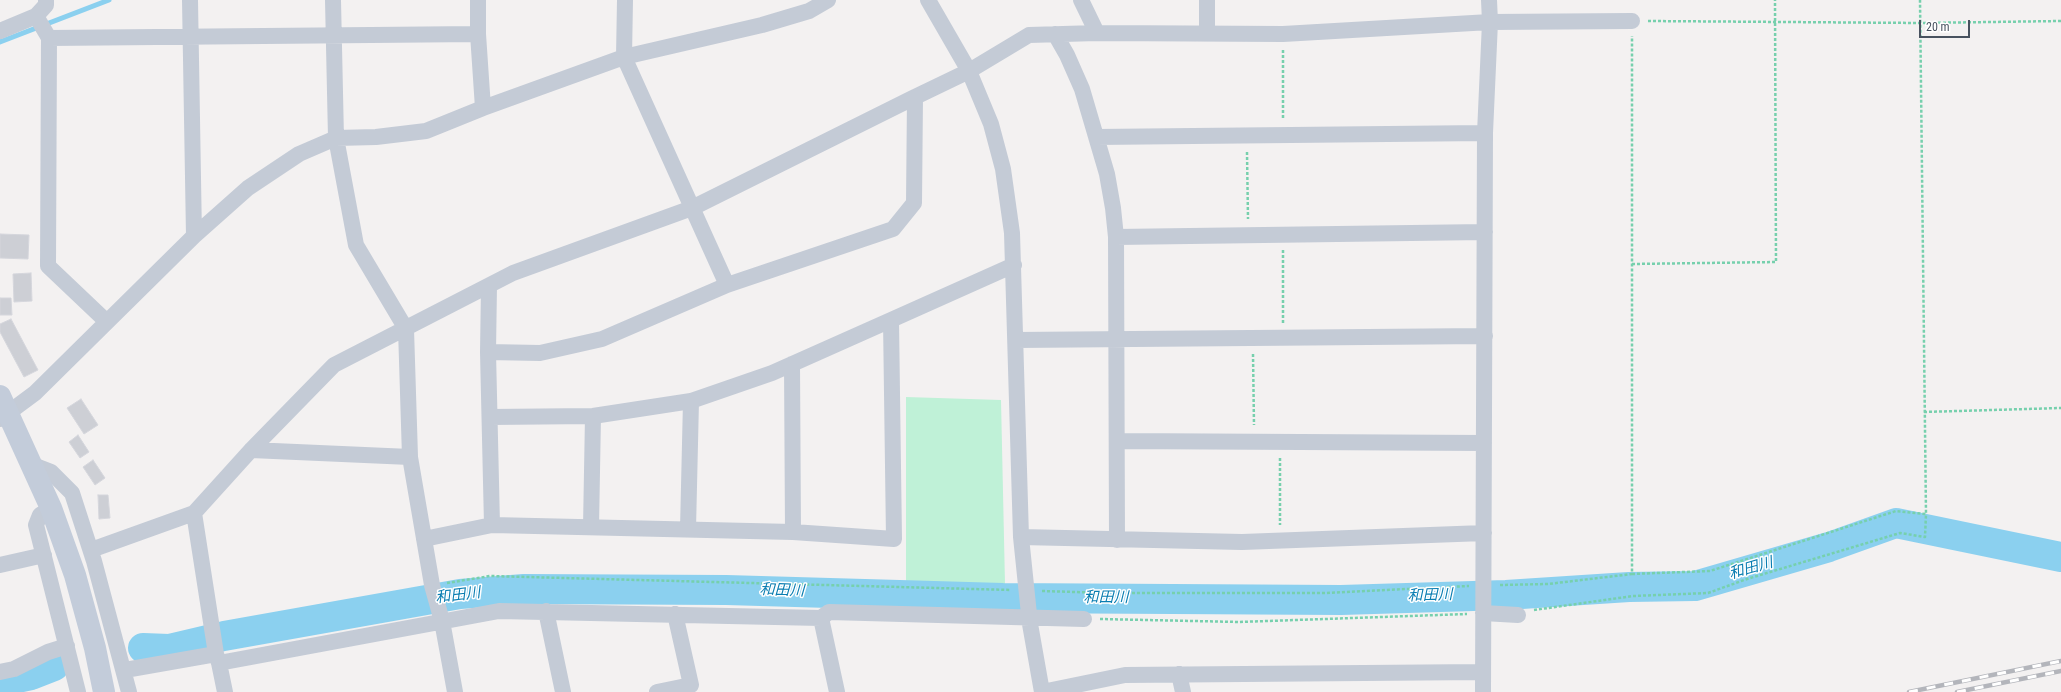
<!DOCTYPE html>
<html>
<head>
<meta charset="utf-8">
<style>
	body { margin:0 }
	#map { position:relative; width:2061px; height:692px; overflow:hidden; background:#f3f1f1; font-family:"Roboto Condensed",sans-serif }
	canvas { display:block }
	.scale { position:absolute; left:1919px; top:20px; width:51px; height:18px; box-sizing:border-box; border:2px solid #48525f; border-top:0; padding-left:5px; font-size:12px; line-height:14px; white-space:nowrap; color:#48525f; -webkit-text-stroke:3px #fff; paint-order:stroke }
</style>
</head>
<body>
<div id="map">
<canvas width="2061" height="692"></canvas>
<div class="scale">20 m</div>
</div>
<script>
const c = document.querySelector('canvas').getContext('2d');
c.lineJoin = 'round';
function fillPath(path, color) { c.fillStyle = color; c.fill(path, 'evenodd'); }
const toPath = rows => new Path2D(rows.map(r => 'M' + r).join(''));
function trace(path, color, width, dash) { c.strokeStyle = color; c.lineWidth = width; c.lineCap = dash ? 'butt' : 'round'; c.setLineDash(dash || []); c.stroke(path); }
function drawText(font, color, halo, rows, align = 'center') {
  c.font = font + ' "Roboto Condensed","Noto Sans JP",sans-serif'; c.lineWidth = 3; c.setLineDash([]); c.textBaseline = 'middle'; c.strokeStyle = halo; c.fillStyle = color; for (const [text, x, y, turn = 0] of rows) {
    c.save(); c.translate(x, y); c.rotate((+turn || 0) * Math.PI / 180); c.textAlign = isNaN(turn) ? turn : align; if (halo) c.strokeText(text, 0, 0); c.fillText(text, 0, 0); c.restore();
  }
}
const green = toPath([
	[906,397,1001,400,1005,584,906,582]
]);
const stream = toPath([
	[0,42,109,0]
]);
const river = toPath([
	[143,648,169,649,224,636,460,594,524,589,726,590,1003,598,1341,600,1506,595,1629,587,1695,586,1829,547,1896,523,2061,557],
	[0,682,31,675,54,666]
]);
const building = toPath([
	[0,234,29,235,28,259,0,258,0,234],
	[31,273,32,301,14,302,13,274,31,273],
	[0,298,11,298,12,315,0,315,0,298],
	[11,319,38,370,24,377,0,332,0,324,11,319],
	[81,399,98,425,84,434,67,408,81,399],
	[78,435,89,452,80,458,69,442,78,435],
	[93,460,105,478,95,485,83,467,93,460],
	[98,495,108,495,110,518,99,519,98,495]
]);
const path = toPath([
	[1648,21,1921,23,2061,21],
	[1283,50,1283,119],
	[1247,152,1248,219],
	[1283,250,1283,323],
	[1632,264,1776,262,1775,0],
	[1253,354,1254,425],
	[1924,412,2061,408],
	[1280,458,1280,525],
	[1632,574,1710,571,1896,511,1926,514,1920,0],
	[447,583,490,576,1011,590],
	[1500,585,1548,584,1632,574,1632,36],
	[1042,591,1107,593,1325,593,1469,586],
	[1534,610,1633,596,1708,593,1747,579,1900,533,1925,537,1926,514],
	[1100,619,1239,622,1467,614]
]);
const street = toPath([
	[190,0,194,236],
	[333,0,336,138,356,245,406,329,410,457,432,585,442,621,455,692],
	[478,0,478,34,483,108],
	[625,0,624,57,727,285],
	[928,0,969,71,991,124,1003,169,1012,233,1021,537,1030,624,1042,692],
	[1081,0,1097,33],
	[36,16,49,38,478,34],
	[0,31,36,16,46,5,46,0],
	[1207,33,1207,0],
	[1055,34,1067,55,1082,89,1107,174,1113,208,1116,237,1117,540],
	[49,38,48,266,107,322],
	[1096,137,1485,133],
	[1116,237,1485,232],
	[489,286,488,352,540,353,602,339,727,285,893,229,914,203,915,97,969,71,1029,35,1097,33,1283,34,1490,22,1632,21],
	[891,320,1014,265],
	[1016,340,1485,336],
	[488,352,492,525,793,532,894,539,891,320,772,373,691,401,593,416,490,417],
	[792,364,793,532],
	[0,419,35,393,194,236,248,188,299,154,336,138,376,137,426,131,483,108,624,57,762,25,809,11,828,0],
	[1117,441,1484,443],
	[251,450,410,457],
	[33,465,51,472,72,493,94,561,129,692],
	[51,508,40,515,36,525,78,692],
	[591,527,593,416],
	[688,529,691,401],
	[1021,537,1242,542,1484,533],
	[424,539,492,525],
	[91,550,194,513],
	[0,565,44,555],
	[546,611,563,692],
	[1483,613,1518,615],
	[821,618,837,692],
	[216,654,194,513,251,450,334,365,513,273,692,208,915,97],
	[219,663,225,692],
	[125,670,216,654,219,663,499,611,821,618,829,612,1084,619],
	[0,672,14,669,48,652,67,646],
	[1179,674,1183,692],
	[657,692,691,685,675,614],
	[1042,692,1125,675,1483,672],
	[1483,692,1485,133,1490,22,1489,0]
]);
const secondary = toPath([
	[0,396,51,508,75,575,95,648,104,692]
]);
const rail = toPath([
	[1909,692,2061,661],
	[1957,692,2061,671]
]);
const waterNames = [
	["和田川",1751,569,-16],
	["和田川",782,591,2],
	["和田川",458,596,-7],
	["和田川",1430,596,-2],
	["和田川",1106,598]
];
fillPath(green, '#bff1d7');
trace(stream, '#8bd0ef', 5);
trace(river, '#8bd0ef', 30);
fillPath(building, '#cdcfd5');
trace(building, '#d5d6dc', 1);
trace(path, '#76d0ad', 2.5, [3, 2]);
trace(street, '#c4cbd6', 16);
trace(secondary, '#c3ccda', 22);
trace(rail, '#b3b5bb', 4.5);
trace(rail, '#fff', 3, [9]);
drawText('italic 15px', '#097db1', '#fff', waterNames);
</script>
</body>
</html>
